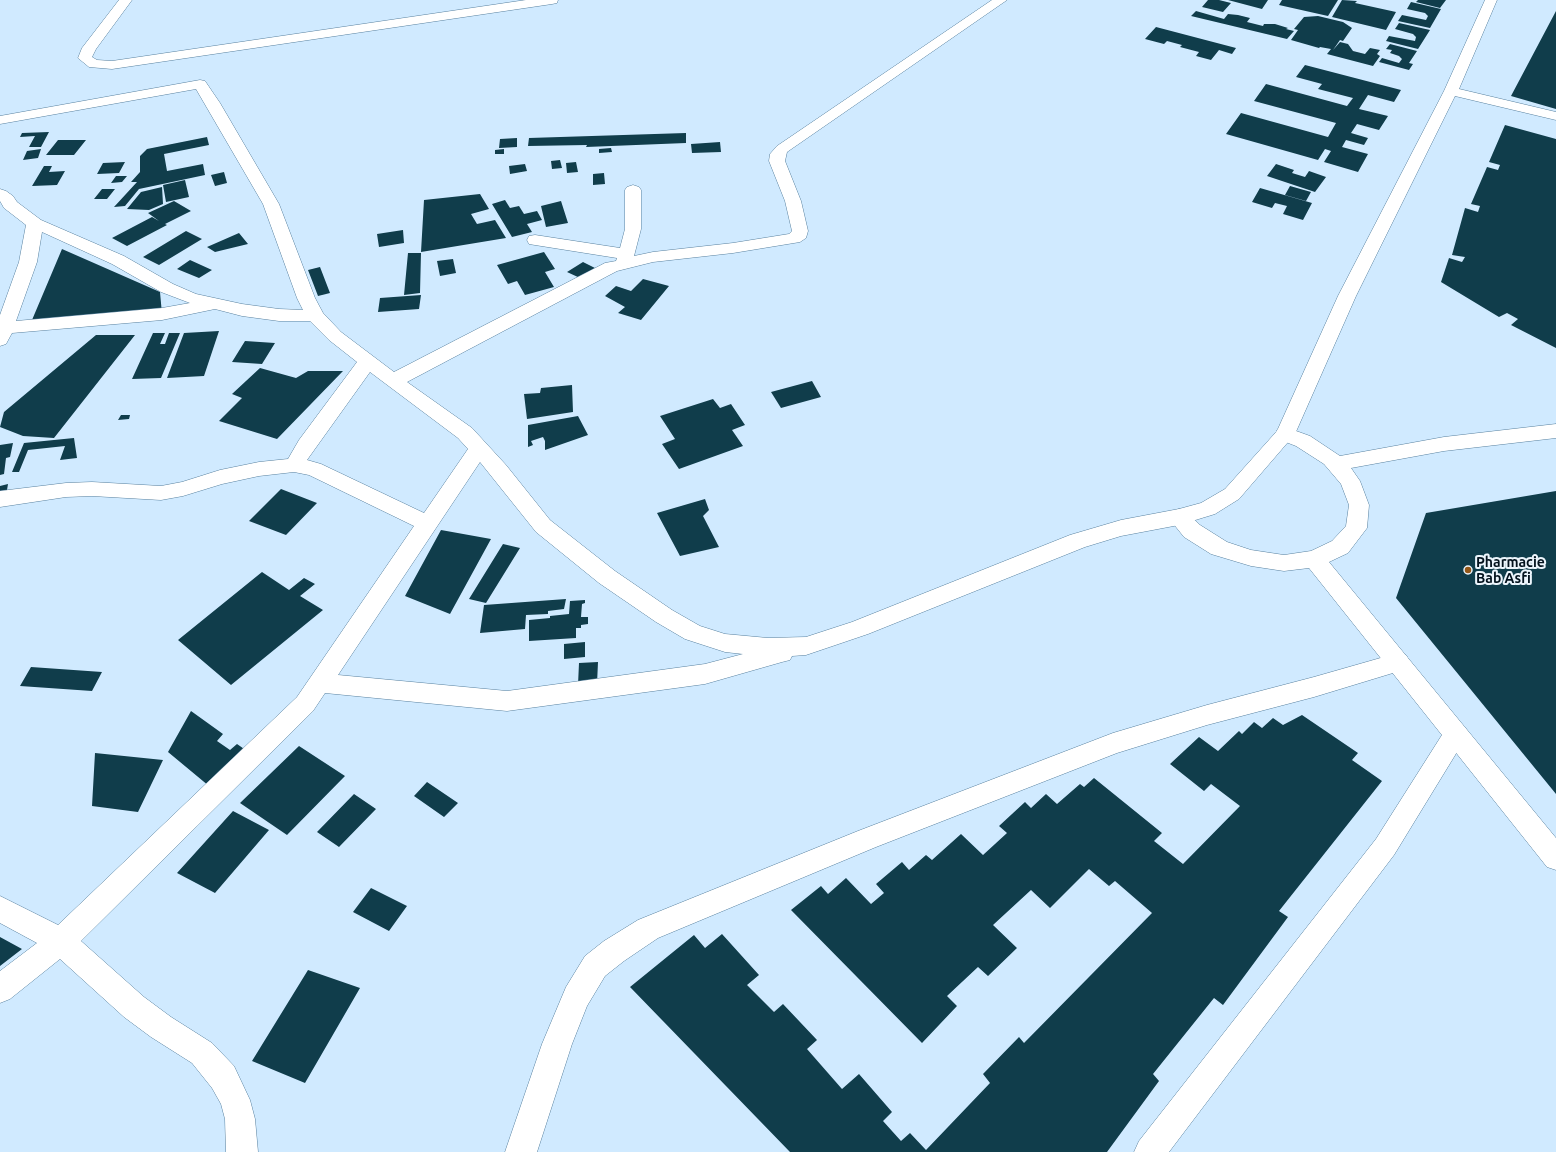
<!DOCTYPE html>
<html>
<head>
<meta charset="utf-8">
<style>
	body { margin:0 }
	canvas { display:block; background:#d0eaff }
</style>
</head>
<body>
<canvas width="1556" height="1152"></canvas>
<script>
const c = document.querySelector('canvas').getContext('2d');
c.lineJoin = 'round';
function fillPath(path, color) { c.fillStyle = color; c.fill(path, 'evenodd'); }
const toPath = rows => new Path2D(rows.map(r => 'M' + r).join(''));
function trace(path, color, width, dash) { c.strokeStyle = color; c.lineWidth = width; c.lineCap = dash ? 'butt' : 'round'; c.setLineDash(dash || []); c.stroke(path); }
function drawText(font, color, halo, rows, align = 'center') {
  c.font = font + ' Ubuntu,sans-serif'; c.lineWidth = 4; c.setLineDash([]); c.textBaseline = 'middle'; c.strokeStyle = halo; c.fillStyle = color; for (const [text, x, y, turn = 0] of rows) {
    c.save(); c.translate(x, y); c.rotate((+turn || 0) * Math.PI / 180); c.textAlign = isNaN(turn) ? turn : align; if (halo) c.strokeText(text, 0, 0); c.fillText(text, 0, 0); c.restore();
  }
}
const building = toPath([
	[1208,0,1219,0,1231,3,1223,12,1202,7],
	[1228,0,1268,0,1262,9],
	[1282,0,1338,0,1328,16,1279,5],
	[1342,0,1357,1,1355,3,1396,12,1386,30,1332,17],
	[1418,0,1446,0,1440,8,1416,2],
	[1411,2,1441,9,1430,28,1398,21,1402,15,1426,20,1428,16,1425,13,1407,9],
	[1196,11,1224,19,1228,14,1238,15,1250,18,1247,22,1263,26,1264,24,1275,24,1288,28,1286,29,1294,31,1287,39,1191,16],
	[1556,11,1556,109,1511,96],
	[1318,16,1343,22,1352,28,1343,41,1340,40,1333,50,1340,42,1348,44,1353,51,1365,54,1370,48,1380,50,1377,54,1380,56,1373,66,1327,54,1331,49,1320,47,1319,48,1291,40,1298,30,1294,29,1304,17],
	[1399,23,1430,30,1418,49,1386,41,1389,36,1415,41,1416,37,1413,34,1395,29],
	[1156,27,1236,48,1232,54,1219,50,1211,60,1196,56,1199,52,1180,47,1182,45,1167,41,1164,44,1145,39],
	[1390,44,1417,51,1409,63,1413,64,1409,70,1379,62,1382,58,1399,63,1402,59,1399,56,1390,53,1392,50,1386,49],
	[1305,65,1401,90,1394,102,1368,95,1359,109,1388,116,1379,130,1357,124,1351,133,1368,138,1364,145,1346,140,1342,147,1368,154,1358,172,1324,162,1331,151,1325,149,1318,160,1226,134,1241,113,1328,137,1336,123,1254,101,1266,84,1347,106,1353,98,1318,89,1322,84,1296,77],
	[1505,125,1556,139,1556,348,1511,325,1518,319,1507,313,1499,317,1441,282,1449,258,1462,262,1465,257,1452,255,1465,208,1478,212,1480,206,1471,204,1487,167,1498,170,1500,165,1489,162],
	[49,132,41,147,29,147,35,136,20,137,22,133],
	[686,133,686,143,586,147,587,145,528,146,529,138],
	[207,137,209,145,164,154,167,171,203,164,205,175,139,189,125,206,114,207,137,182,131,182,140,172,140,156,147,149],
	[517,138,517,147,499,148,500,139],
	[58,140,86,140,74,155,46,155],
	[720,142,721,152,692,153,691,144],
	[611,148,612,152,599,153,599,149],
	[41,149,38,158,23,160,27,151],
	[504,149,504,154,495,154,495,150],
	[560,160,562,168,552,169,551,161],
	[125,162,119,173,97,174,103,163],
	[576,162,578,172,567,173,566,163],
	[525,164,527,171,510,174,509,166],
	[1276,164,1294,170,1292,173,1305,177,1309,171,1326,177,1315,192,1267,176],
	[44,166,52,166,49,172,65,171,57,185,32,186],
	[224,172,227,183,215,186,211,175],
	[604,173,605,184,593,185,593,174],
	[116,176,127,176,122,182,111,183],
	[185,180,189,197,166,202,163,185],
	[1290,186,1311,192,1306,201,1285,195],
	[162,187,163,204,149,210,127,209,141,192],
	[1260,188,1312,203,1303,220,1283,214,1287,206,1275,203,1272,208,1252,202],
	[102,189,115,189,107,199,94,199],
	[480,194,489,209,471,214,477,224,495,220,506,238,421,252,424,200],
	[505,200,510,208,519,206,524,214,537,211,542,220,527,224,532,232,512,237,492,204],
	[174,201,191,211,165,224,167,225,127,246,112,238,152,217,159,221,148,213],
	[561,201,568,223,546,227,541,206],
	[403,230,404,243,379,247,377,234],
	[186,231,202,239,159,265,143,257],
	[239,233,248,244,215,252,207,247],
	[62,249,160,292,162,314,32,320],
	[544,252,555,269,545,272,554,287,525,295,517,281,508,284,497,265],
	[408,253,421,253,420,293,404,295],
	[453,259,456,273,440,276,437,261],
	[190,260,212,270,199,278,177,269],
	[583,262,595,268,580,278,567,272],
	[320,267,330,293,318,296,308,270],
	[643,279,669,286,641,320,618,313,625,307,605,296,616,286,631,291],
	[421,295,419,309,378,312,380,298],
	[219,331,204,376,167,378,184,333],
	[153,333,165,333,160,344,165,344,169,333,180,333,161,378,132,379],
	[96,335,135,335,54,438,23,436,0,427,4,412],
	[245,341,275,343,262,364,232,362],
	[260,368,296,378,308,371,343,371,277,439,219,421,242,398,232,394],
	[812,381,821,397,781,408,771,392],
	[572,385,573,412,527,419,524,394,540,393,541,388],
	[713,399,720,408,731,404,745,425,732,430,743,446,679,469,662,444,675,439,660,416],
	[121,415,130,415,129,419,118,420],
	[578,416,588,435,545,450,545,441,543,437,531,441,533,445,528,447,528,425],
	[74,438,77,458,60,460,65,446,28,450,19,472,12,472,24,443],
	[13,443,10,457,6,458,4,474,0,475,0,445],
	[8,484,6,496,0,497,0,486],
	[281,489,317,503,286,535,249,521],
	[1556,491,1556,794,1396,598,1426,513],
	[705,499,709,510,703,516,719,547,680,556,657,513],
	[441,530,491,539,450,614,405,596],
	[503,544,520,548,486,603,469,599],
	[262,572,289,590,304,578,315,584,300,596,323,610,231,685,178,640],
	[566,599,564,609,548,611,548,614,526,615,525,629,480,633,484,605],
	[585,600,585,603,582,604,581,617,588,617,588,624,581,625,581,628,576,628,576,638,529,641,529,620,550,618,550,616,569,614,570,601],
	[585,642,585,657,564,659,564,644],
	[598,662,597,684,578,685,579,663],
	[31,667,102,672,92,691,20,686],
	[191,711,223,734,217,741,230,750,237,744,250,753,215,791,168,752],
	[1302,715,1358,753,1352,760,1382,781,1279,911,1288,917,1223,1005,1214,998,1153,1074,1159,1081,1107,1152,790,1152,630,987,694,935,705,948,722,934,759,975,747,985,774,1012,783,1004,817,1040,807,1049,842,1089,859,1074,892,1112,883,1121,901,1141,910,1133,926,1150,990,1083,983,1074,1019,1037,1024,1043,1152,913,1115,881,1109,886,1089,869,1050,908,1031,890,993,925,1017,948,988,976,978,967,947,996,957,1006,922,1043,791,910,821,886,828,894,846,878,871,904,884,893,876,884,902,862,909,870,926,855,932,860,961,834,983,855,1007,833,999,826,1025,802,1031,808,1046,794,1057,804,1080,784,1084,787,1094,778,1162,833,1154,841,1183,864,1240,806,1211,784,1204,791,1170,764,1199,737,1218,751,1239,731,1242,734,1254,722,1262,728,1273,718,1283,725],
	[299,746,345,776,287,835,240,803],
	[95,753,163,760,138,812,92,806],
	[427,782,458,803,444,817,414,796],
	[354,794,376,809,339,847,317,832],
	[233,811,269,830,215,893,177,873],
	[371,888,407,906,389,931,353,912],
	[0,937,22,949,0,966],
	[308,970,360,988,305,1083,252,1061]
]);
const minor = toPath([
	[119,0,132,0,96,49,92,57,97,60,112,61,526,0,558,0,557,3,552,4,112,69,89,67,78,58,82,48,119,0],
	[992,0,1007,0,787,152,785,161,801,201,808,231,806,238,800,242,733,253,653,262,617,271,407,382,472,428,506,465,550,520,615,571,672,610,700,626,725,634,768,638,806,637,852,622,1070,535,1121,520,1179,509,1201,503,1225,489,1277,431,1338,296,1444,91,1485,0,1497,0,1459,89,1556,112,1556,120,1455,96,1356,296,1295,434,1239,499,1215,514,1179,525,1121,536,1085,547,868,634,806,655,792,656,790,660,782,662,705,684,507,711,325,693,313,711,81,941,144,997,171,1017,212,1043,234,1066,250,1100,255,1119,258,1152,226,1152,225,1119,221,1104,212,1088,192,1063,151,1037,124,1017,60,959,10,999,0,1003,0,971,37,943,0,923,0,896,58,925,297,697,414,526,309,475,294,472,259,476,222,484,183,496,161,500,92,496,66,497,0,507,0,491,66,483,92,482,161,486,182,482,220,470,259,462,288,459,299,440,357,362,329,340,310,321,279,321,242,316,215,309,162,320,12,333,6,344,0,346,0,315,19,262,26,225,4,208,0,201,0,189,6,191,13,196,17,202,41,220,124,256,173,284,196,294,242,304,279,309,303,310,297,298,263,204,196,89,0,124,0,116,200,80,205,81,220,103,279,204,315,298,323,313,341,332,394,372,605,263,616,261,617,258,535,245,529,244,527,240,529,236,535,235,620,248,625,229,625,190,627,187,633,185,639,187,641,190,641,229,634,256,653,252,733,243,789,234,792,231,785,201,769,161,770,154,777,146,992,0],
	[42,232,112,264,161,292,190,303,162,308,16,321,37,262,42,232],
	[370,372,458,438,468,449,424,513,321,464,307,460,370,372],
	[480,462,536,532,599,583,656,622,685,639,725,652,743,654,705,664,507,691,338,675,480,462],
	[1398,653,1406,655,1410,662,1406,669,1314,697,1207,725,1117,753,876,847,658,938,624,961,605,976,587,1006,572,1044,537,1152,505,1152,542,1044,566,987,585,956,604,941,638,920,858,831,1113,733,1207,705,1314,677,1398,653],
	[1456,724,1465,727,1468,734,1394,855,1169,1152,1134,1152,1139,1141,1376,839,1447,727,1456,724]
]);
const tertiary = toPath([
	[1556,424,1556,438,1444,451,1351,468,1360,481,1369,505,1367,528,1348,553,1329,562,1556,838,1556,870,1547,867,1309,568,1284,571,1251,566,1211,554,1184,537,1168,517,1172,512,1179,509,1186,512,1200,525,1227,542,1251,550,1284,555,1311,551,1332,541,1346,526,1349,505,1341,484,1324,464,1296,446,1278,439,1275,434,1278,429,1285,427,1310,436,1340,456,1444,437,1556,424]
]);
const markers = [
	[1468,570,4,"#935718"]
];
const poiNames = [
	["Pharmacie",1476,562],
	["Bab Asfi",1476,578]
];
fillPath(building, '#103d4b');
trace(minor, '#58819f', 1);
trace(tertiary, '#58819f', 1);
fillPath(minor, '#fff');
fillPath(tertiary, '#fff');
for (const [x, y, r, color] of markers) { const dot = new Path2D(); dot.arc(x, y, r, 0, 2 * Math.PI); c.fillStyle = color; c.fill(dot); trace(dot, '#ecf5fc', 1.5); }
drawText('bold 14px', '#03121d', '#ecf5fc', poiNames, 'left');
</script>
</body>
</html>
